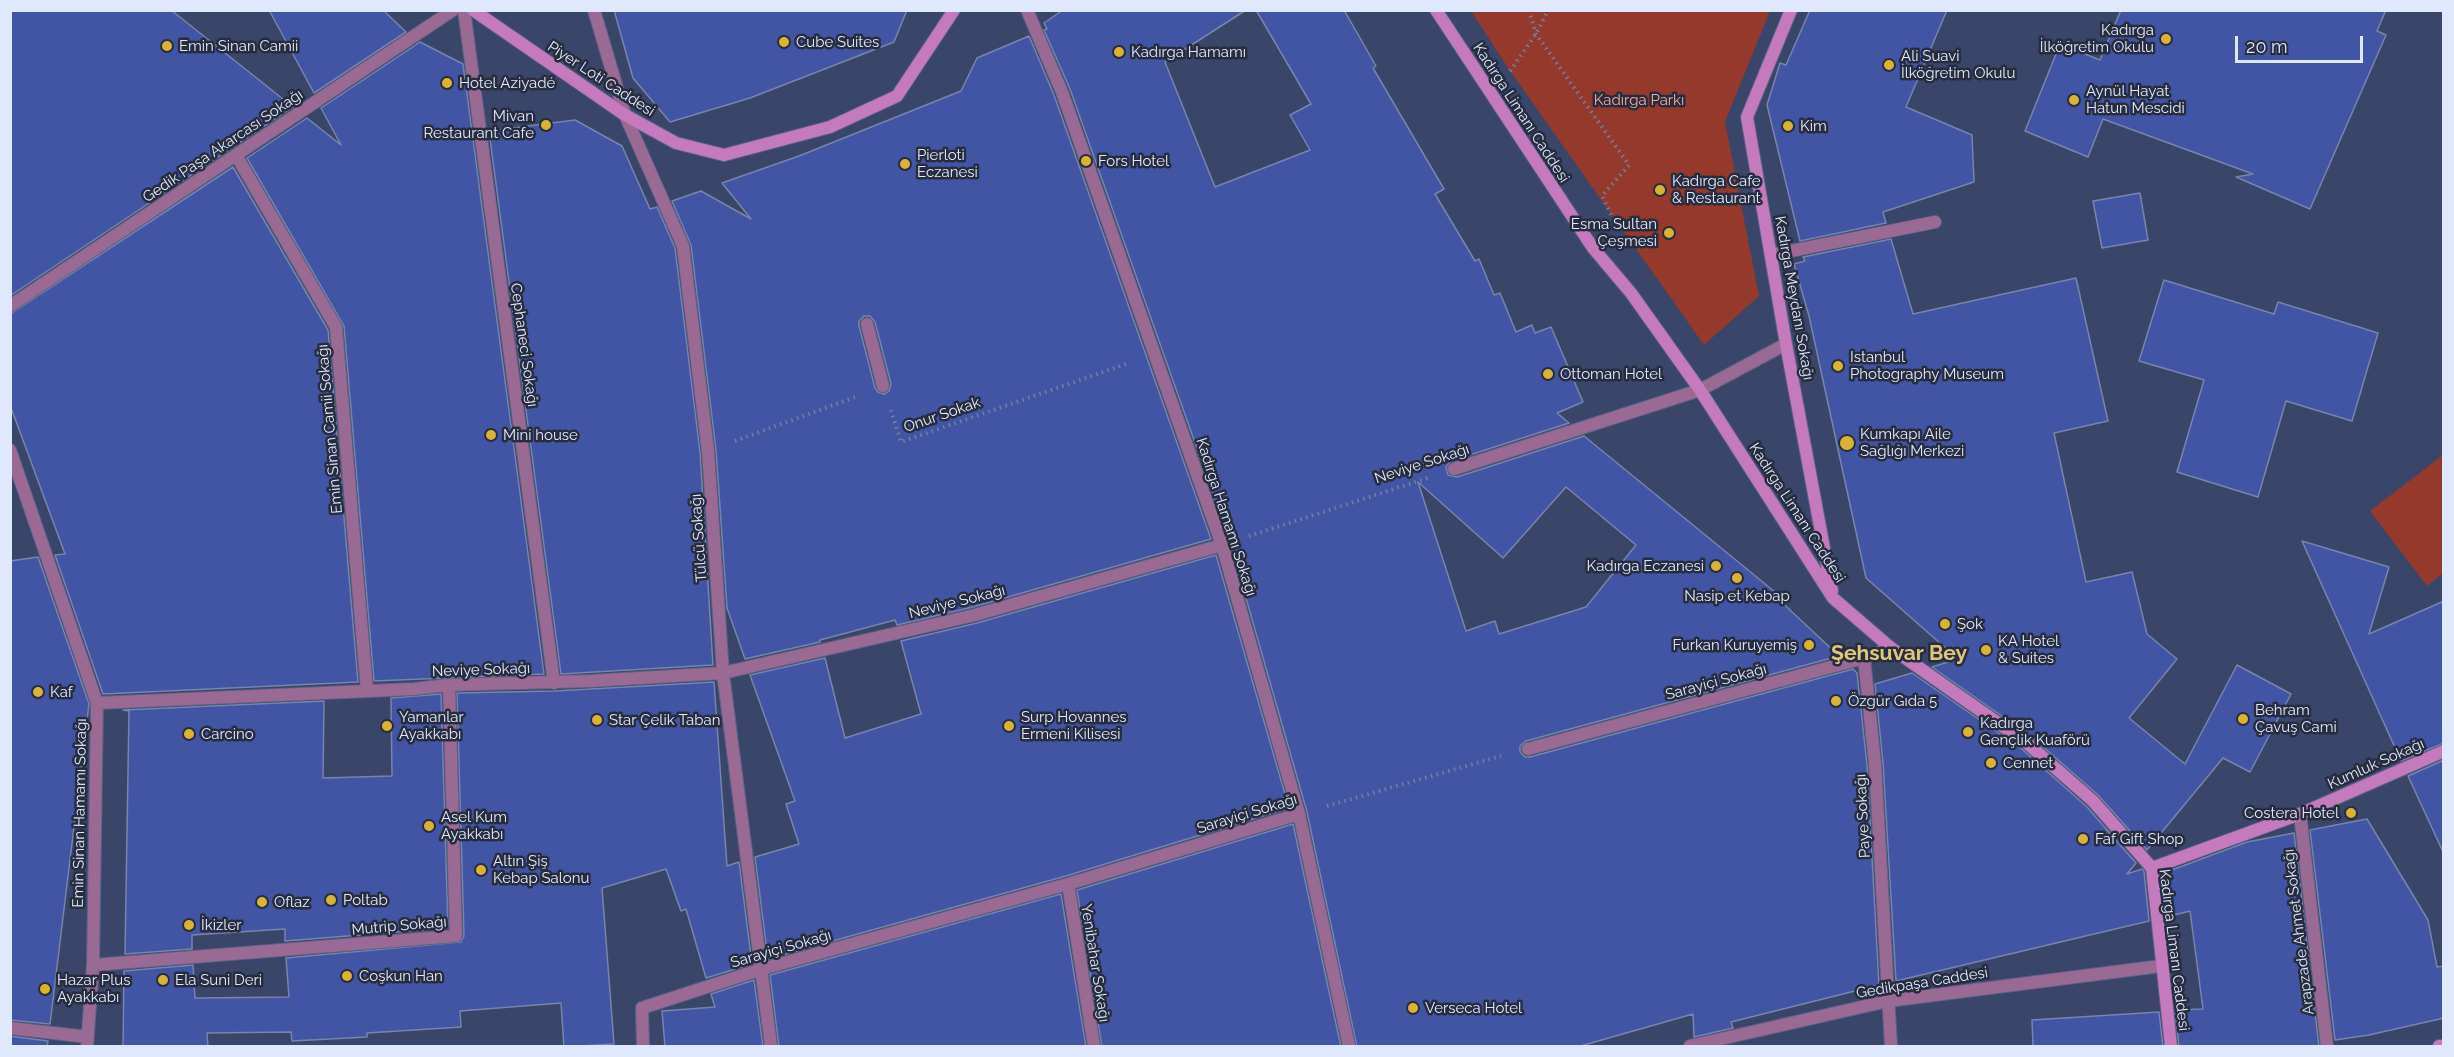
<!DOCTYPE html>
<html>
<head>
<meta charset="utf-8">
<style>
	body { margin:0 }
	#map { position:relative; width:2454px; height:1057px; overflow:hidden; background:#3a456a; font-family:Raleway,sans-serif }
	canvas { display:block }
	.frame { position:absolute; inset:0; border:12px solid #e0e8fe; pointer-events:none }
	.scale { position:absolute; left:2235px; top:36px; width:128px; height:27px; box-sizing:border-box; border:3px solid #e0e8fe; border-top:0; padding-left:8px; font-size:18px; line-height:21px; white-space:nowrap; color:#e0e8fe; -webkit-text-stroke:4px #272d3e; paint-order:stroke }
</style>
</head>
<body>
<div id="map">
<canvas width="2454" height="1057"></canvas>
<div class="frame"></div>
<div class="scale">20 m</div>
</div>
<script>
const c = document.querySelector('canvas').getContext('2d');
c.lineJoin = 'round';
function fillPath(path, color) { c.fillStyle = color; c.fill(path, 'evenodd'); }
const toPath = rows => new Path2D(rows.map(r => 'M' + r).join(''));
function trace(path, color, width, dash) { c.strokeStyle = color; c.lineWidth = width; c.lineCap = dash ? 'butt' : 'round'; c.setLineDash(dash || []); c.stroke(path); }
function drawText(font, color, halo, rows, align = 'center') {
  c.font = font + ' Raleway,sans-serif'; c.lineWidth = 5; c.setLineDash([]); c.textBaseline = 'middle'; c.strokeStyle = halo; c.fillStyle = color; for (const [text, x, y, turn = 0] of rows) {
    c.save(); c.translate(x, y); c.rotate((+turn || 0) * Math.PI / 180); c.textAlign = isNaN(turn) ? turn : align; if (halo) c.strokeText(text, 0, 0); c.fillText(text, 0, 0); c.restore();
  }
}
const green = toPath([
	[1471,11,1770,11,1725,122,1759,296,1704,345,1510,71],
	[2443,455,2443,573,2427,586,2370,511]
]);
const building = toPath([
	[10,10,171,10,293,107,10,296,10,10],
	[269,10,383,10,406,32,314,93,269,10],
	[614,10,907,10,894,42,750,98,670,122,633,78,614,10],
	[1063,10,1246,10,1165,62,1215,187,1310,150,1290,115,1311,104,1256,10,1344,10,1376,66,1373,68,1444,189,1435,194,1475,261,1479,259,1494,295,1500,293,1516,332,1532,325,1535,333,1551,327,1583,402,1557,413,1569,423,1451,461,1446,467,1448,475,1457,477,1584,436,1775,592,1773,594,1839,656,1526,741,1520,746,1520,752,1525,757,1530,757,1853,669,1857,673,1867,765,1879,985,1731,1022,1733,1028,1694,1037,1693,1014,1577,1047,1357,1047,1307,812,1230,542,1070,89,1044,30,1047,29,1044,23,1063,10],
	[1418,482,1503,558,1566,487,1636,545,1586,607,1499,634,1495,621,1466,631,1418,482],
	[1810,10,1947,10,1906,107,1972,135,1974,182,1883,212,1886,223,1800,241,1767,105,1780,63,1786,65,1810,10],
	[2121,10,2386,10,2377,31,2386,35,2310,209,2236,177,2253,174,2103,119,2088,157,2025,131,2060,44,2100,60,2121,10],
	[1029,36,1054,95,1211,539,973,607,897,625,895,620,820,640,820,642,745,659,727,608,716,450,691,245,672,201,701,191,751,219,722,183,799,156,961,91,977,58,1029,36],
	[864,316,870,316,875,322,891,384,889,391,884,394,878,392,875,388,859,326,859,321,864,316],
	[420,42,463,64,544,674,374,681,344,326,247,158,307,118,341,145,321,108,420,42],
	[575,120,622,146,650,209,657,207,675,248,700,452,713,665,561,674,489,131,575,120],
	[233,167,328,330,358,682,103,694,55,555,65,554,10,405,10,314,233,167],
	[2140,193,2148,240,2102,248,2093,201,2140,193],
	[1891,239,1913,314,2076,278,2108,421,2054,433,2086,582,2132,572,2147,634,2177,659,2129,718,2185,764,2237,665,2291,694,2250,772,2223,758,2147,850,2098,795,2033,738,1932,667,1958,659,1866,578,1809,316,1794,264,1805,261,1803,257,1891,239],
	[2164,280,2274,314,2278,302,2378,333,2352,421,2286,401,2258,497,2177,472,2204,380,2139,361,2164,280],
	[2302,541,2389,567,2369,634,2444,601,2444,743,2401,761,2302,541],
	[1216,555,1289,808,1066,876,768,959,755,857,799,844,786,804,795,801,750,675,825,658,845,738,921,714,901,641,977,623,1216,555],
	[38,557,89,704,50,1024,10,1020,10,561,38,557],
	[1912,673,2023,750,2087,807,2136,863,2127,874,2142,869,2144,871,2149,921,1896,981,1883,763,1875,684,1912,673],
	[714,682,727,866,739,862,752,964,706,978,686,909,681,911,666,869,602,888,614,1044,564,1047,561,1003,460,1011,461,1027,367,1033,367,1037,292,1041,291,1032,207,1033,208,1047,123,1047,124,971,193,965,195,998,289,997,286,958,461,942,464,936,457,693,555,691,714,682],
	[441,694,448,928,285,941,285,929,192,935,192,949,125,954,129,711,123,710,324,701,323,778,392,776,391,698,441,694],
	[2444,760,2444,854,2408,776,2444,760],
	[2367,819,2428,920,2437,967,2444,966,2444,1018,2369,1035,2335,1040,2310,830,2367,819],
	[1293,824,1341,1047,1102,1047,1077,890,1293,824],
	[2294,833,2319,1047,2179,1047,2175,1010,2203,1009,2190,911,2166,917,2161,874,2247,842,2294,833],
	[1061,894,1086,1047,779,1047,770,975,1061,894],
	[754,980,763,1047,665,1047,662,1011,715,1007,711,994,754,980],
	[2159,1012,2163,1047,2033,1047,2032,1020,2159,1012],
	[10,1036,48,1041,47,1047,10,1047,10,1036]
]);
const path = toPath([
	[1529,10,1536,34,1629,165,1602,196,1621,235],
	[1510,71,1536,34,1548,10],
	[891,410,901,442,1129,363],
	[735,441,858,396],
	[1249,536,1428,478],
	[1327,806,1501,756]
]);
const street = toPath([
	[464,10,554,683],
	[594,10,625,115,683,246,708,451,723,673,771,1046],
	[1027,10,1062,92,1222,545,1299,814,1349,1046],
	[236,155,336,327,367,691],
	[1771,255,1935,222],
	[10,306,453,10],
	[867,324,883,386],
	[10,450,97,703,93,965,87,1046],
	[1454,469,1700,390,1786,344],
	[1864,658,1875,764,1891,1046],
	[97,703,414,689,449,685,590,681,723,673,975,615,1222,545],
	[1528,749,1864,658,1891,648],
	[2300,814,2327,1046],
	[1068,884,1094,1046],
	[93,965,456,936,449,685],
	[10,1028,88,1037],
	[643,1046,642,1008,762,969,1068,884,1299,814],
	[1690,1046,1888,1001,2161,966]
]);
const secondary = toPath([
	[473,10,625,115,676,143,724,155,830,127,897,96,954,10],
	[1436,10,1593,248,1631,293,1700,390,1833,598,1891,648,2028,744,2093,801,2152,868,2171,1046],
	[1791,10,1747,117,1786,344,1832,591],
	[2152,868,2300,814,2444,751],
	[2439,1046,2444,1046]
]);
const markers = [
	[2166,39,6,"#dab333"],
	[784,42,6,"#dab333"],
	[167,46,6,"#dab333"],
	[1119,52,6,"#dab333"],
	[1889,65,6,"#dab333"],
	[447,83,6,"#dab333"],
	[2074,100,6,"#dab333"],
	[546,125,6,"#dab333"],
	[1788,126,6,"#dab333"],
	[1086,161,6,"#dab333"],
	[905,164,6,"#dab333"],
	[1660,190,6,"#dab333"],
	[1669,233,6,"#dab333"],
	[1838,366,6,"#dab333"],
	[1548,374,6,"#dab333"],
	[491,435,6,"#dab333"],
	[1847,443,8,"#dab333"],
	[1716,566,6,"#dab333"],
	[1737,578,6,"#dab333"],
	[1945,624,6,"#dab333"],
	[1809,645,6,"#dab333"],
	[1986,650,6,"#dab333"],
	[38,692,6,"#dab333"],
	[1836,701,6,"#dab333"],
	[2243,719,6,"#dab333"],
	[597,720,6,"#dab333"],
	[387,726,6,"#dab333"],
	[1009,726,6,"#dab333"],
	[1968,732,6,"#dab333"],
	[189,734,6,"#dab333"],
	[1991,763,6,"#dab333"],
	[2351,813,6,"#dab333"],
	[429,826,6,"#dab333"],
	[2083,839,6,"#dab333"],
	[481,870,6,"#dab333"],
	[331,900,6,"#dab333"],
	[262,902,6,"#dab333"],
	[189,925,6,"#dab333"],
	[347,976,6,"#dab333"],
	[163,980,6,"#dab333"],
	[45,989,6,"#dab333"],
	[1413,1008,6,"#dab333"]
];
const poiNames = [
	["Kadırga",2154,30,"right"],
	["İlköğretim Okulu",2154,47,"right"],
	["Cube Suites",796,42],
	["Emin Sinan Camii",179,46],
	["Kadırga Hamamı",1131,52],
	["Ali Suavi",1901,56],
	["İlköğretim Okulu",1901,73],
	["Hotel Aziyadé",459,83],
	["Aynül Hayat",2086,91],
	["Hatun Mescidi",2086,108],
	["Mivan",534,116,"right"],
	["Restaurant Cafe",534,133,"right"],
	["Kim",1800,126],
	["Pierloti",917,155],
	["Eczanesi",917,172],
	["Fors Hotel",1098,161],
	["Kadırga Cafe",1672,181],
	["& Restaurant",1672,198],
	["Esma Sultan",1657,224,"right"],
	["Çeşmesi",1657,241,"right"],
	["Istanbul",1850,357],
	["Photography Museum",1850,374],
	["Ottoman Hotel",1560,374],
	["Kumkapı Aile",1860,434],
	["Sağlığı Merkezi",1860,451],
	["Mini house",503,435],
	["Kadırga Eczanesi",1704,566,"right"],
	["Nasip et Kebap",1737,596,"center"],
	["Şok",1957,624],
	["KA Hotel",1998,641],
	["& Suites",1998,658],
	["Furkan Kuruyemiş",1797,645,"right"],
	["Kaf",50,692],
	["Özgür Gıda 5",1848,701],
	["Behram",2255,710],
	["Çavuş Cami",2255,727],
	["Yamanlar",399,717],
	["Ayakkabı",399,734],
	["Surp Hovannes",1021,717],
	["Ermeni Kilisesi",1021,734],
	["Star Çelik Taban",609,720],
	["Kadırga",1980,723],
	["Gençlik Kuaförü",1980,740],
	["Carcino",201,734],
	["Cennet",2003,763],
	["Costera Hotel",2339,813,"right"],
	["Asel Kum",441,817],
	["Ayakkabı",441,834],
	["Faf Gift Shop",2095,839],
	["Altın Şiş",493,861],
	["Kebap Salonu",493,878],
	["Poltab",343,900],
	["Oflaz",274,902],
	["İkizler",201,925],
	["Coşkun Han",359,976],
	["Hazar Plus",57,980],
	["Ayakkabı",57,997],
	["Ela Suni Deri",175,980],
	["Verseca Hotel",1425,1008]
];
const streetNames = [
	["Piyer Loti Caddesi",601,79,33],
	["Kadırga Limanı Caddesi",1521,113,57],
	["Gedik Paşa Akarcası Sokağı",223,146,-34],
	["Kadırga Meydanı Sokağı",1794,298,80],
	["Cephaneci Sokağı",524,345,82],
	["Onur Sokak",942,415,-19],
	["Emin Sinan Camii Sokağı",330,429,-95],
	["Neviye Sokağı",1422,464,-18],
	["Kadırga Limanı Caddesi",1797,513,57],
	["Kadırga Hamamı Sokağı",1226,517,72],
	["Tülcü Sokağı",699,538,-94],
	["Neviye Sokağı",957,602,-14],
	["Neviye Sokağı",481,670,-2],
	["Sarayiçi Sokağı",1716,682,-15],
	["Kumluk Sokağı",2376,764,-24],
	["Emin Sinan Hamamı Sokağı",80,813,-89],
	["Sarayiçi Sokağı",1247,814,-17],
	["Paye Sokağı",1863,816,-93],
	["Mutrip Sokağı",399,926,-5],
	["Arapzade Ahmet Sokağı",2299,932,-97],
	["Sarayiçi Sokağı",781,949,-16],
	["Kadırga Limanı Caddesi",2174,950,83],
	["Yenibahar Sokağı",1095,963,81],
	["Gedikpaşa Caddesi",1922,983,-9]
];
const parkNames = [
	["Kadırga Parkı",1639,100]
];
const districtNames = [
	["Şehsuvar Bey",1899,654]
];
fillPath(green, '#95392c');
fillPath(building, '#4255a5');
trace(building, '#7784ad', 1.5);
trace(street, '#586285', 14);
trace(secondary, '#586285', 14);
trace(path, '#747e9d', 4, [1.5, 4.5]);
trace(street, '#9a6994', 12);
trace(secondary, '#c67abe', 12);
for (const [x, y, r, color] of markers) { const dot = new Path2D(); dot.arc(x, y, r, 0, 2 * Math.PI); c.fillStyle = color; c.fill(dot); trace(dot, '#272d3e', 2); }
drawText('15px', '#e0e8fe', '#272d3e', poiNames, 'left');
drawText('15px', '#e0e8fe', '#272d3e', streetNames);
drawText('15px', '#f6a899', '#272d3e', parkNames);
drawText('bold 21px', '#e1c67a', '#272d3e', districtNames);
</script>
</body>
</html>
